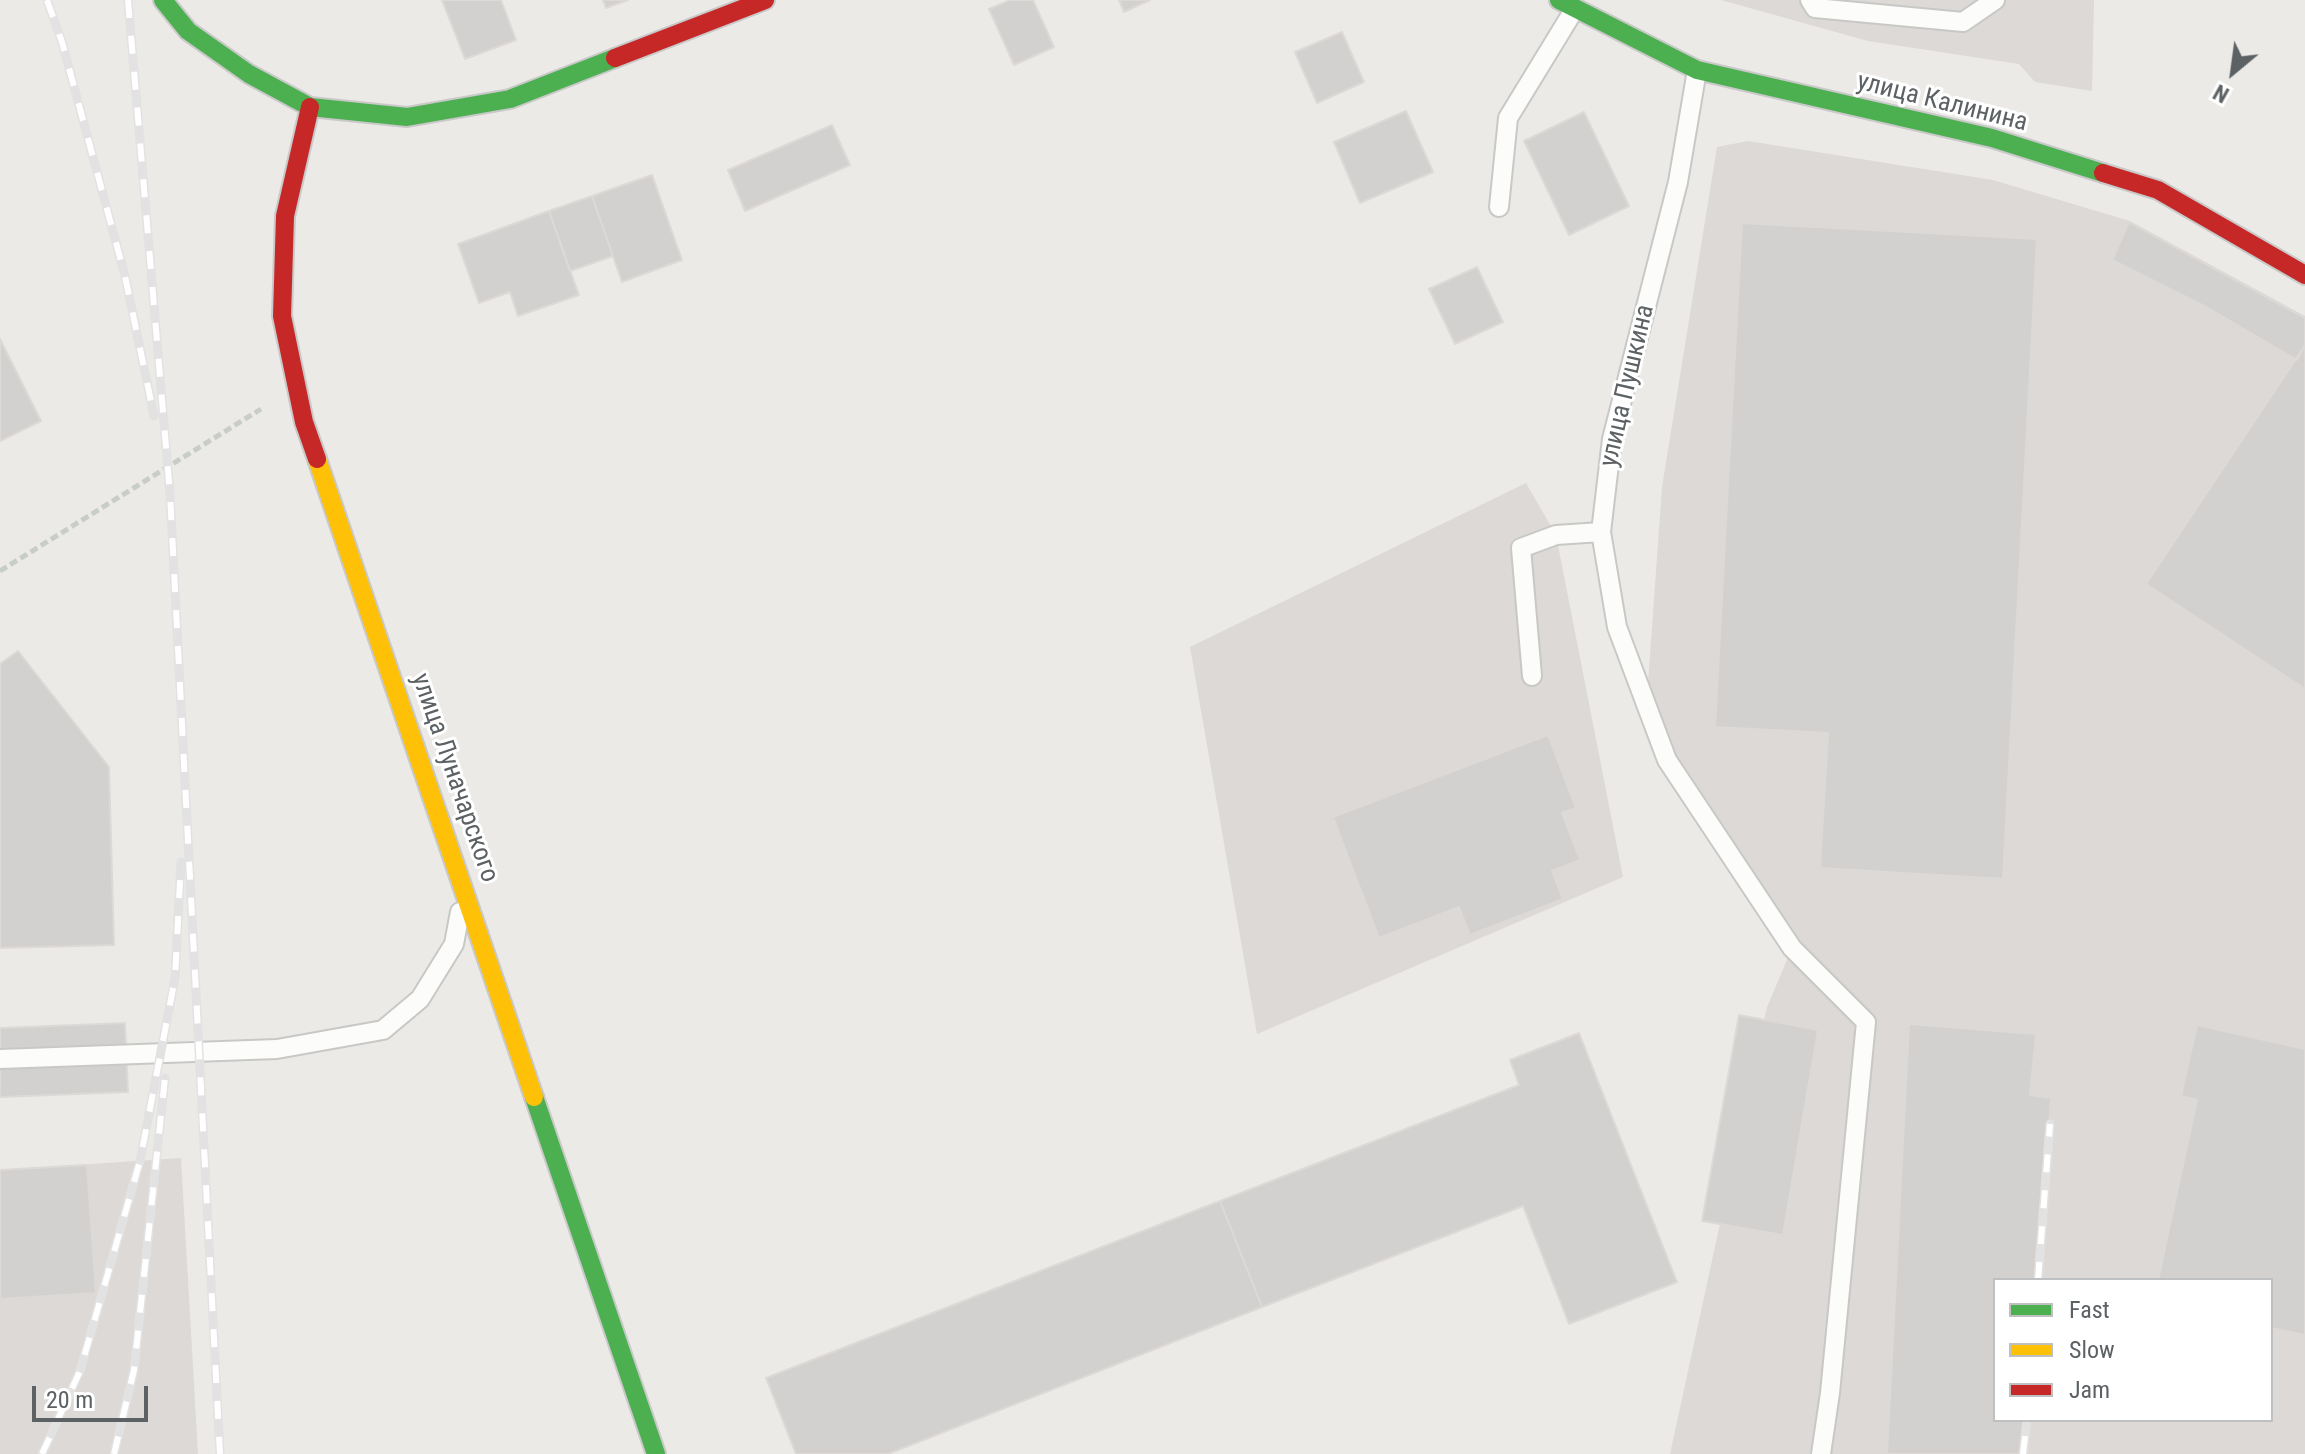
<!DOCTYPE html>
<html>
<head>
<meta charset="utf-8">
<style>
	body { margin:0 }
	#map { position:relative; width:2305px; height:1454px; overflow:hidden; background:#eceae7; font-family:"Roboto Condensed",sans-serif }
	canvas { display:block }
	.legend { position:absolute; left:1993px; top:1278px; width:280px; height:144px; box-sizing:border-box; background:#fff; border:2px solid #bec0c1; margin:0; padding:10px 14px; list-style:none; font-size:24px; color:#5c6164 }
	.legend li { display:flex; align-items:center; gap:16px; height:40px }
	.legend b { width:40px; border:2px solid #bec0c1 }
	.north { position:absolute; left:2193px; top:32px; width:80px; height:80px; -webkit-text-stroke:6px #fff; paint-order:stroke; rotate:209deg; font-size:22px; font-weight:700; line-height:32px; text-align:center; color:#5c6164 }
	.north::after { content:''; display:block; margin:auto; width:28px; height:36px; background:#5c6164; clip-path:polygon(50% 0,100% 100%,50% 72%,0 100%) }
	.scale { position:absolute; left:32px; top:1386px; width:116px; height:36px; box-sizing:border-box; border:4px solid #5c6164; border-top:0; padding-left:10px; font-size:24px; line-height:28px; white-space:nowrap; color:#5c6164; -webkit-text-stroke:6px #fff; paint-order:stroke }
</style>
</head>
<body>
<div id="map">
<canvas width="2305" height="1454"></canvas>
<ul class="legend">
<li><b style="height:10px;background:#4caf50"></b>Fast</li>
<li><b style="height:10px;background:#ffc107"></b>Slow</li>
<li><b style="height:10px;background:#c62828"></b>Jam</li>
</ul>
<div class="north">N</div>
<div class="scale">20 m</div>
</div>
<script>
const c = document.querySelector('canvas').getContext('2d');
c.lineJoin = 'round';
function fillPath(path, color) { c.fillStyle = color; c.fill(path, 'evenodd'); }
const toPath = rows => new Path2D(rows.map(r => 'M' + r).join(''));
function trace(path, color, width, dash) { c.strokeStyle = color; c.lineWidth = width; c.lineCap = dash ? 'butt' : 'round'; c.setLineDash(dash || []); c.stroke(path); }
function drawText(font, color, halo, rows, align = 'center') {
  c.font = font + ' "Roboto Condensed",sans-serif'; c.lineWidth = 6; c.setLineDash([]); c.textBaseline = 'middle'; c.strokeStyle = halo; c.fillStyle = color; for (const [text, x, y, turn = 0] of rows) {
    c.save(); c.translate(x, y); c.rotate((+turn || 0) * Math.PI / 180); c.textAlign = isNaN(turn) ? turn : align; if (halo) c.strokeText(text, 0, 0); c.fillText(text, 0, 0); c.restore();
  }
}
const industrial = toPath([
	[1721,0,2094,0,2092,91,2035,82,2019,64,1868,41],
	[1748,141,1993,180,2130,221,2305,316,2305,1454,1670,1454,1767,1007,1792,948,1669,757,1647,697,1662,487,1717,147],
	[1995,1280,2271,1280,2271,1420,1995,1420],
	[1526,483,1556,535,1623,877,1257,1034,1190,647],
	[181,1158,198,1454,0,1454,0,1170]
]);
const building = toPath([
	[442,0,501,0,516,40,465,59,442,0],
	[603,0,628,0,606,8,603,0],
	[1010,0,1033,0,1054,47,1014,65,989,9,1010,0],
	[1119,0,1150,0,1124,12,1119,0],
	[1342,32,1364,82,1317,103,1295,52,1342,32],
	[1406,111,1433,172,1360,203,1334,142,1406,111],
	[1584,112,1629,206,1569,235,1524,141,1584,112],
	[832,125,850,165,745,211,728,170,832,125],
	[652,175,682,260,622,282,592,196,652,175],
	[592,196,613,256,570,271,549,211,592,196],
	[549,211,579,295,518,316,510,292,479,303,458,244,549,211],
	[2129,222,2305,318,2305,345,2297,360,2208,308,2112,260,2129,222],
	[1742,223,2037,239,2003,879,1820,868,1828,733,1715,727,1742,223],
	[1477,267,1503,322,1455,344,1429,289,1477,267],
	[0,339,41,421,0,441,0,339],
	[2304,347,2305,348,2305,689,2146,584,2304,347],
	[18,651,109,767,114,945,0,948,0,664,18,651],
	[1548,735,1576,808,1562,813,1580,860,1552,871,1563,899,1470,935,1459,907,1379,938,1333,817,1548,735],
	[1739,1015,1818,1030,1783,1235,1702,1221,1739,1015],
	[125,1023,128,1092,0,1097,0,1028,125,1023],
	[1909,1024,2036,1034,2030,1095,2051,1098,2038,1280,1995,1280,1995,1420,2027,1420,2023,1454,1887,1454,1909,1024],
	[2197,1025,2305,1049,2305,1335,2271,1328,2271,1280,2158,1280,2197,1100,2181,1096,2197,1025],
	[1579,1033,1677,1282,1569,1324,1523,1206,1262,1307,1220,1201,1519,1085,1510,1060,1579,1033],
	[87,1165,96,1293,0,1299,0,1170,87,1165],
	[1220,1201,1262,1307,888,1454,796,1454,766,1378,1220,1201]
]);
const path = toPath([
	[0,571,261,409]
]);
const lane = toPath([
	[1810,0,1815,8,1963,22,1995,0],
	[1697,70,1678,182,1612,439,1601,532,1617,627,1667,760,1792,948,1866,1022,1830,1393,1821,1454],
	[1499,207,1508,118,1574,10],
	[1532,676,1521,548,1556,535,1601,532],
	[0,1059,277,1049,383,1030,420,999,454,944,460,912]
]);
const fast = toPath([
	[163,0,188,31,249,74,310,107,407,117,510,99,615,58],
	[1559,0,1697,70,1992,138,2103,173],
	[534,1097,656,1454]
]);
const slow = toPath([
	[317,459,534,1097]
]);
const jam = toPath([
	[615,58,765,0],
	[310,107,285,216,282,316,304,422,317,459],
	[2103,173,2158,190,2305,275]
]);
const rail = toPath([
	[47,0,62,42,125,276,154,416],
	[128,0,170,494,220,1454],
	[2038,1280,2050,1124],
	[42,1454,80,1371,140,1161,175,978,181,862],
	[114,1454,134,1370,165,1078],
	[2023,1454,2027,1420]
]);
const streetNames = [
	["улица Калинина",1942,103,14],
	["улица Пушкина",1628,386,-77],
	["улица Луначарского",454,778,71]
];
fillPath(industrial, '#dcd9d7');
fillPath(building, '#d3d1d0');
trace(building, '#dcd9d6', 2);
trace(lane, '#c8c8c7', 22);
trace(fast, '#c8c9c8', 22);
trace(slow, '#c8c9c8', 22);
trace(jam, '#c8c9c8', 22);
trace(path, '#c8cdc9', 5, [8, 4]);
trace(lane, '#fcfcfb', 18);
trace(fast, '#4caf50', 18);
trace(slow, '#ffc107', 18);
trace(jam, '#c62828', 18);
trace(rail, '#e3e2e2', 9);
trace(rail, '#fff', 6, [18]);
drawText('26px', '#5c6164', '#fff', streetNames);
</script>
</body>
</html>
